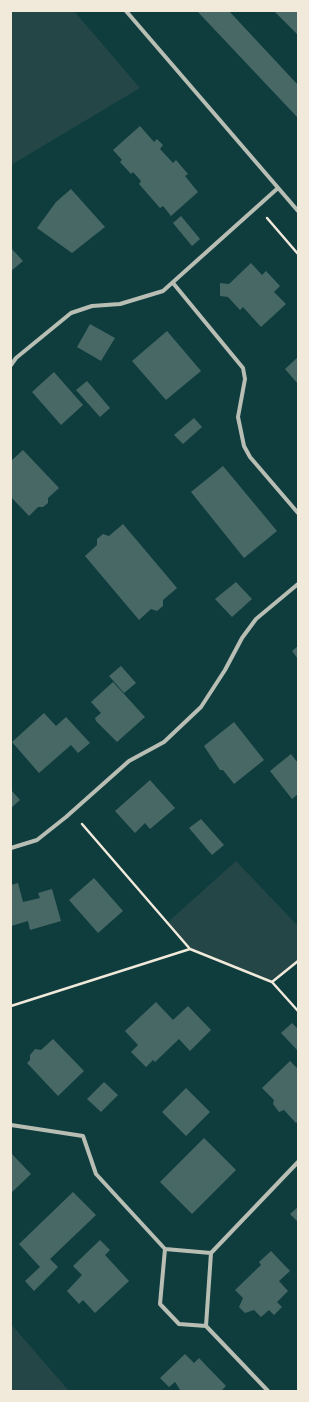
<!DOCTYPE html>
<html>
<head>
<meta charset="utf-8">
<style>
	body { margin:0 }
	#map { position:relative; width:309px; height:1402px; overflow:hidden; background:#0f3d3e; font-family:Figtree,sans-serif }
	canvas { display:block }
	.frame { position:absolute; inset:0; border:12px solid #f1e9da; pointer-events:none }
</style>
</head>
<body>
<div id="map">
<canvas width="309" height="1402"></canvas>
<div class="frame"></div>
</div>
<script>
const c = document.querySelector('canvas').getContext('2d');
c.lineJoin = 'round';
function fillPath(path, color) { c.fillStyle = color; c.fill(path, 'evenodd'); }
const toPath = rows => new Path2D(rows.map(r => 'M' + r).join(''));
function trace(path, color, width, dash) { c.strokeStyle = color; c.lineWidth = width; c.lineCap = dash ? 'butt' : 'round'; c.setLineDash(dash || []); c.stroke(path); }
const green = toPath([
	[11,11,74,11,140,88,11,165],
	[236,861,298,926,298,961,272,982,190,949,167,923],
	[11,1324,69,1391,11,1391]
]);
const building = toPath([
	[197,11,229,11,298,85,298,118],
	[274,11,298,11,298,35],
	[140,126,154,142,157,139,163,145,160,149,173,163,176,160,188,174,185,176,198,192,171,216,163,206,160,208,139,184,141,181,133,172,131,174,120,162,122,160,113,150],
	[71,189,105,227,72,253,37,228,56,202],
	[181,216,200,239,192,246,173,223],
	[11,248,23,261,11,271],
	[251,263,262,275,266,271,280,286,274,292,286,304,261,327,243,307,240,310,228,297,220,296,220,283,229,284],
	[90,324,115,338,101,361,77,347],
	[167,331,201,371,166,400,132,361],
	[298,357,298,384,285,369],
	[54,372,83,405,61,425,32,392],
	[87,381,110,408,100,417,76,390],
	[194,418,202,427,183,444,174,435],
	[23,450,59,488,48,498,48,503,43,507,38,507,29,516,11,497,11,461],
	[223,466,277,531,244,558,191,492],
	[123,524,177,588,163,600,163,606,157,611,151,609,139,620,85,556,97,545,97,539,103,534,109,536],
	[236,582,252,599,232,617,215,599],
	[298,646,298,659,292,651],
	[121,666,136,683,124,693,109,676],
	[113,682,145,717,117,742,96,721,95,718,101,713,91,702],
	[44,713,56,726,66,717,90,743,78,753,71,745,39,773,12,742],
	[234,722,264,760,234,784,223,770,220,770,204,746],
	[291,754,298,763,298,794,292,799,270,771],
	[150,780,175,808,150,829,145,823,135,833,115,811],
	[11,790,20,800,11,808],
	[201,819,224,845,212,855,189,828],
	[94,878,123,911,98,933,69,900],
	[18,883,23,902,40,898,38,893,52,889,61,921,30,930,28,921,11,926,11,885],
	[156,1002,173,1020,188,1006,211,1030,190,1051,179,1039,155,1062,153,1060,146,1067,131,1052,138,1045,125,1031],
	[292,1023,298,1029,298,1051,281,1033],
	[53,1039,84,1071,58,1096,27,1063,30,1060,30,1055,35,1049,41,1050],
	[290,1061,298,1069,298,1121,296,1123,284,1110,279,1112,273,1104,274,1100,262,1088],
	[104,1082,118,1095,101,1112,87,1099],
	[186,1088,210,1112,186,1136,162,1112],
	[204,1138,236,1170,192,1214,160,1182],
	[11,1153,31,1174,11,1193],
	[73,1192,96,1215,50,1259,58,1267,34,1291,25,1281,40,1267,19,1244],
	[298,1207,298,1222,290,1214],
	[100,1240,110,1250,105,1255,129,1281,95,1313,83,1300,79,1304,67,1291,82,1275,73,1266],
	[271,1251,290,1271,279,1281,288,1291,277,1302,282,1307,274,1315,269,1310,261,1317,254,1310,245,1313,239,1307,243,1298,235,1290,261,1265,259,1262],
	[185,1354,194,1363,199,1358,226,1386,221,1391,181,1391,175,1382,169,1387,160,1378]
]);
const path = toPath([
	[267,218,298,254],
	[82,824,190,949],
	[272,982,298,961],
	[11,1006,190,949,272,982,298,1011]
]);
const minor = toPath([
	[126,11,298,211],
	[173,283,243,368,245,379,238,417,244,446,250,457,298,513],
	[11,365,16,358,71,313,92,306,120,304,163,291,278,188],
	[11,848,37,840,66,817,129,761,164,742,201,707,225,670,242,638,256,619,298,584],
	[11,1125,83,1136,96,1174,165,1249],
	[206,1326,179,1324,160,1304,165,1249,211,1253],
	[268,1391,206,1326,211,1253,298,1162]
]);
fillPath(green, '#244646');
fillPath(building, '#486865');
trace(path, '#f1e9da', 2.5);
trace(minor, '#b8beb3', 4);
</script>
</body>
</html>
